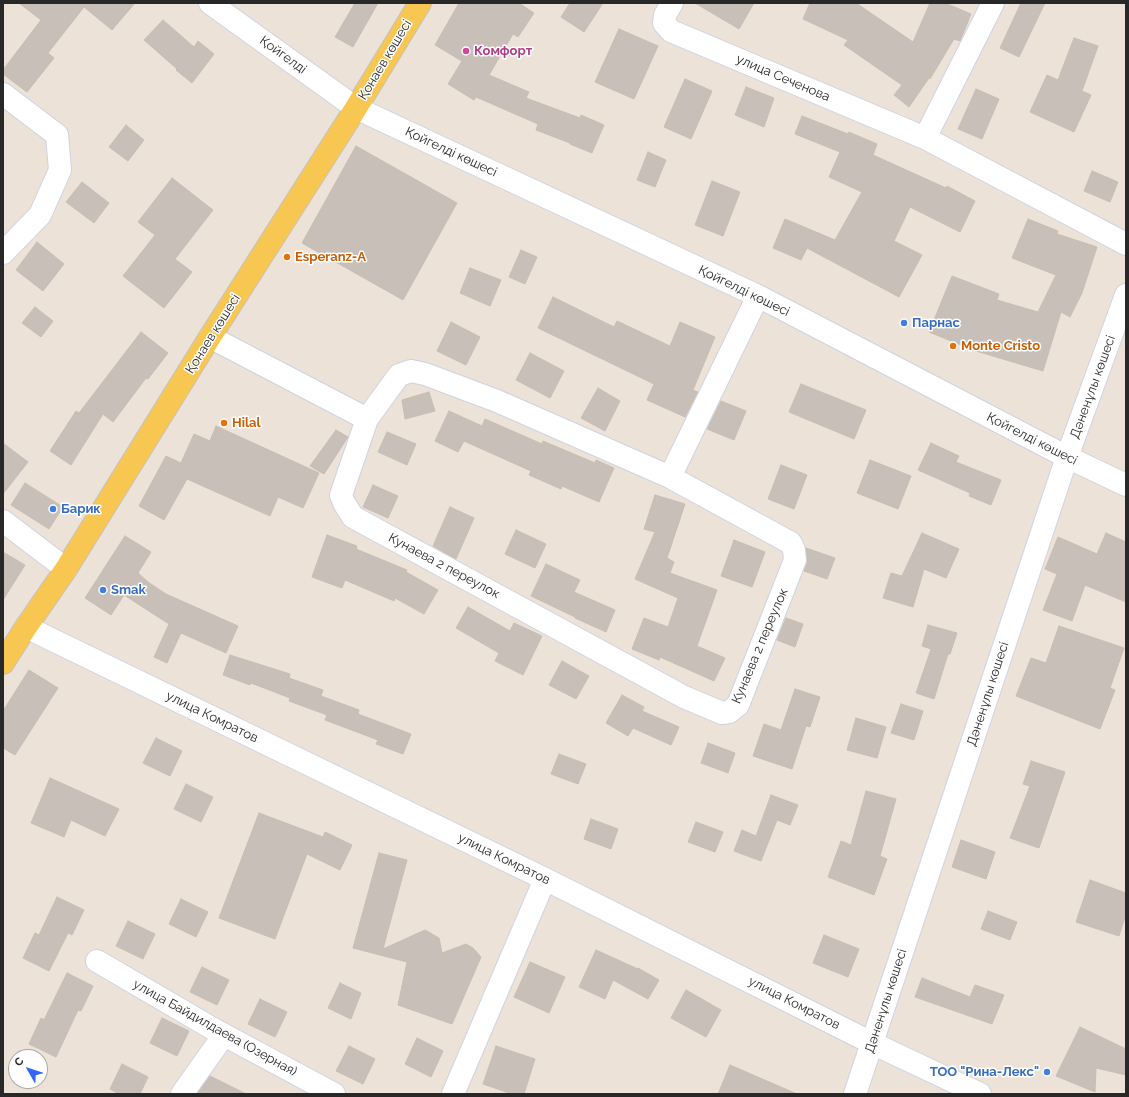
<!DOCTYPE html>
<html>
<head>
<meta charset="utf-8">
<style>
	body { margin:0 }
	#map { position:relative; width:1129px; height:1097px; overflow:hidden; background:#ece2d8; font-family:Raleway,sans-serif }
	canvas { display:block }
	.frame { position:absolute; inset:0; border:4px solid #282828; pointer-events:none }
	.north { position:absolute; left:8px; top:1049px; width:40px; height:40px; box-sizing:border-box; background:#fff; border:1px solid #a9a9a9; border-radius:50%; rotate:309deg; font-size:11px; font-weight:700; line-height:16px; text-align:center; color:#282828 }
	.north::after { content:''; display:block; margin:auto; width:14px; height:18px; background:#3264ff; clip-path:polygon(50% 0,100% 100%,50% 72%,0 100%) }
</style>
</head>
<body>
<div id="map">
<canvas width="1129" height="1097"></canvas>
<div class="frame"></div>
<div class="north">С</div>
</div>
<script>
const c = document.querySelector('canvas').getContext('2d');
c.lineJoin = 'round';
function fillPath(path, color) { c.fillStyle = color; c.fill(path, 'evenodd'); }
const toPath = rows => new Path2D(rows.map(r => 'M' + r).join(''));
function trace(path, color, width, dash) { c.strokeStyle = color; c.lineWidth = width; c.lineCap = dash ? 'butt' : 'round'; c.setLineDash(dash || []); c.stroke(path); }
function drawText(font, color, halo, rows, align = 'center') {
  c.font = font + ' Raleway,sans-serif'; c.lineWidth = 3; c.setLineDash([]); c.textBaseline = 'middle'; c.strokeStyle = halo; c.fillStyle = color; for (const [text, x, y, turn = 0] of rows) {
    c.save(); c.translate(x, y); c.rotate((+turn || 0) * Math.PI / 180); c.textAlign = isNaN(turn) ? turn : align; if (halo) c.strokeText(text, 0, 0); c.fillText(text, 0, 0); c.restore();
  }
}
const building = toPath([
	[19,3,135,3,112,30,84,7,48,53,54,58,27,92,3,74,3,70,41,20,19,3],
	[355,3,378,3,353,47,335,37,355,3],
	[459,3,519,3,534,13,518,37,513,34,489,75,529,92,526,98,580,118,581,115,604,125,592,153,570,144,570,143,536,130,538,124,476,97,474,100,448,84,462,61,435,45,459,3],
	[570,3,603,3,584,32,561,17,570,3],
	[695,3,754,3,739,29,695,3],
	[810,3,856,3,913,42,930,3,945,3,971,14,960,41,954,39,930,79,929,78,909,107,894,95,902,85,844,45,848,40,803,19,810,3],
	[1021,3,1045,3,1019,57,1000,48,1021,3],
	[163,20,194,47,198,41,214,54,192,83,176,70,177,69,144,40,163,20],
	[619,29,658,46,634,99,595,82,619,29],
	[1074,38,1098,46,1082,91,1091,95,1074,132,1030,112,1047,75,1058,80,1074,38],
	[685,79,712,91,691,139,664,127,685,79],
	[746,87,774,98,764,127,735,115,746,87],
	[976,89,999,99,982,139,958,129,976,89],
	[802,116,848,134,849,132,877,144,873,155,946,188,947,186,975,201,960,232,910,207,894,241,922,255,899,297,807,248,801,260,773,248,785,219,835,240,862,192,829,177,840,152,795,134,802,116],
	[126,125,144,140,128,161,109,147,126,125],
	[356,146,457,203,403,300,302,243,356,146],
	[648,152,666,160,655,187,637,180,648,152],
	[1092,171,1118,182,1110,202,1084,191,1092,171],
	[172,178,213,210,175,259,192,272,164,308,123,276,155,235,138,222,172,178],
	[712,181,740,192,723,236,695,225,712,181],
	[82,182,109,203,94,223,66,202,82,182],
	[1028,219,1058,231,1057,234,1097,247,1082,293,1070,317,1061,312,1043,371,976,351,929,332,952,276,999,294,997,300,1038,312,1056,275,1012,258,1028,219],
	[37,242,64,264,43,291,16,270,37,242],
	[521,250,537,257,525,284,509,277,521,250],
	[470,268,501,280,490,306,460,293,470,268],
	[553,297,614,327,617,321,670,346,680,322,715,337,693,390,698,392,685,417,647,400,654,384,538,328,553,297],
	[35,307,53,321,41,337,22,323,35,307],
	[451,322,480,337,466,365,437,351,451,322],
	[141,332,168,353,148,379,146,378,113,422,103,414,71,465,50,451,76,411,79,413,141,332],
	[530,353,564,371,550,398,516,380,530,353],
	[801,384,866,410,854,439,789,412,801,384],
	[598,388,620,401,605,431,581,418,598,388],
	[429,392,435,411,405,419,402,400,429,392],
	[721,401,746,411,734,440,707,429,721,401],
	[449,411,482,426,485,419,542,444,543,441,595,463,596,460,614,468,599,502,562,486,561,489,529,475,531,471,464,441,458,452,435,441,449,411],
	[216,426,319,473,303,508,278,497,270,516,187,479,164,520,139,506,166,456,181,463,194,434,210,441,216,426],
	[336,430,348,437,324,474,310,466,336,430],
	[387,432,416,444,407,465,378,452,387,432],
	[3,443,28,462,3,494,3,443],
	[931,443,959,456,956,462,1001,480,991,505,969,496,970,493,918,470,931,443],
	[870,460,911,476,898,509,857,493,870,460],
	[781,465,807,475,794,509,768,499,781,465],
	[25,483,63,507,49,529,11,505,25,483],
	[373,485,398,496,388,518,363,507,373,485],
	[655,495,685,504,667,558,674,562,670,573,717,590,697,646,725,658,714,681,660,657,659,660,632,649,644,618,668,627,678,598,635,579,655,532,644,529,655,495],
	[450,507,474,518,456,559,433,546,450,507],
	[516,530,546,544,535,568,505,554,516,530],
	[922,533,959,549,946,578,924,569,913,607,883,598,891,573,902,576,922,533],
	[1106,533,1126,542,1126,602,1085,585,1072,621,1043,610,1057,574,1045,569,1058,537,1097,554,1106,533],
	[327,535,357,546,356,549,407,570,406,572,438,590,424,614,395,598,394,601,345,580,342,588,312,577,327,535],
	[125,536,151,552,138,573,148,582,166,594,238,626,226,653,181,633,167,663,154,657,169,624,124,595,111,615,85,598,125,536],
	[734,540,765,552,752,587,721,576,734,540],
	[806,548,835,558,827,579,804,571,807,559,806,548],
	[3,552,25,565,3,600,3,552],
	[546,564,580,580,574,592,615,610,606,632,575,618,575,617,531,596,546,564],
	[468,607,510,631,514,623,542,636,523,675,495,661,499,653,456,628,468,607],
	[786,618,803,624,795,647,777,640,786,618],
	[928,625,957,633,950,654,948,654,934,699,916,693,931,649,922,646,928,625],
	[1059,626,1124,648,1110,688,1115,690,1100,729,1016,696,1031,658,1046,663,1059,626],
	[230,655,290,674,289,678,323,690,321,696,359,710,358,714,411,734,403,754,376,744,378,740,325,720,327,715,289,701,290,698,251,683,250,685,223,675,230,655],
	[562,661,589,676,576,699,549,685,562,661],
	[29,670,58,688,15,755,3,748,3,711,29,670],
	[795,689,820,697,810,727,806,726,792,769,753,756,764,724,781,730,795,689],
	[622,695,644,707,642,711,679,727,671,745,633,728,628,736,606,723,622,695],
	[901,704,923,711,914,740,891,733,901,704],
	[856,718,886,727,877,758,847,750,856,718],
	[156,738,182,751,170,776,143,763,156,738],
	[708,743,735,753,728,773,701,763,708,743],
	[559,754,586,764,578,784,551,774,559,754],
	[1031,761,1065,772,1039,848,1010,838,1030,786,1023,784,1031,761],
	[50,778,119,809,105,836,71,820,64,837,31,823,50,778],
	[186,784,213,797,201,822,174,809,186,784],
	[866,791,896,799,880,856,887,859,874,895,828,877,841,841,851,845,866,791],
	[771,795,798,805,790,825,777,820,761,861,734,851,742,830,756,836,771,795],
	[259,813,323,837,325,832,352,845,340,870,307,854,275,939,219,918,259,813],
	[591,819,618,829,611,849,584,839,591,819],
	[696,822,723,832,715,852,688,842,696,822],
	[961,840,995,852,986,879,952,867,961,840],
	[379,853,407,860,383,949,425,930,439,938,442,953,466,944,473,948,481,957,452,1024,398,1005,407,962,353,948,379,853],
	[1090,880,1126,893,1126,914,1119,936,1076,922,1090,880],
	[57,897,84,910,72,935,68,933,49,971,23,958,35,933,39,935,57,897],
	[181,899,208,912,196,937,169,924,181,899],
	[988,911,1017,922,1010,940,981,929,988,911],
	[128,921,155,934,143,959,116,946,128,921],
	[824,935,859,949,848,977,813,963,824,935],
	[596,950,638,969,638,968,659,980,648,999,613,980,605,999,579,987,596,950],
	[530,962,565,977,549,1013,514,997,530,962],
	[202,967,229,980,217,1005,190,992,202,967],
	[67,973,93,986,81,1011,78,1010,56,1057,29,1044,41,1018,44,1020,67,973],
	[922,978,970,997,975,985,1004,995,992,1024,915,997,922,978],
	[340,983,361,993,351,1019,328,1008,340,983],
	[686,990,721,1010,706,1037,671,1018,686,990],
	[260,999,287,1012,275,1037,248,1024,260,999],
	[162,1018,189,1031,177,1056,150,1043,162,1018],
	[1080,1027,1126,1049,1126,1075,1096,1068,1095,1092,1056,1076,1080,1027],
	[417,1038,443,1051,431,1077,405,1064,417,1038],
	[349,1046,375,1059,363,1084,336,1071,349,1046],
	[496,1046,535,1059,524,1094,512,1094,483,1084,496,1046],
	[122,1064,148,1077,140,1094,119,1094,110,1089,122,1064],
	[730,1065,797,1094,718,1094,730,1065],
	[210,1076,246,1094,197,1094,210,1076]
]);
const minor = toPath([
	[210,3,356,108,758,296,1067,457,1126,485],
	[672,3,665,15,664,23,671,31,925,138,1126,244],
	[3,94,57,135,60,170,40,215,3,253],
	[925,138,993,3],
	[210,337,367,419],
	[411,371,425,374,497,401,670,477,791,543,794,550,795,560,738,705,729,712,722,713,684,697,353,517,344,503,341,495,367,419,399,375,411,371],
	[670,477,758,296],
	[3,521,66,569],
	[26,627,545,879,872,1043,980,1094],
	[97,961,215,1030,334,1094],
	[182,1094,224,1035],
	[453,1094,545,879],
	[855,1094,1067,457,1126,295]
]);
const major = toPath([
	[3,663,26,627,66,569,210,337,356,108,420,3]
]);
const markers = [
	[466,51,4,"#d1479c"],
	[287,257,4,"#e8710a"],
	[904,323,4,"#3f7fe0"],
	[953,346,4,"#e8710a"],
	[224,423,4,"#e8710a"],
	[53,509,4,"#3f7fe0"],
	[103,590,4,"#3f7fe0"],
	[1047,1072,4,"#3f7fe0"]
];
const hotelNames = [
	["Комфорт",474,51]
];
const streetNames = [
	["Қойгелді",283,55,36],
	["Қонаев көшесі",385,60,-59],
	["улица Сеченова",783,78,23],
	["Қойгелді көшесі",451,152,25],
	["Қойгелді көшесі",744,291,26],
	["Қонаев көшесі",213,334,-58],
	["Дәненұлы көшесі",1093,387,-70],
	["Қойгелді көшесі",1032,439,27],
	["Кунаева 2 переулок",444,566,28],
	["Кунаева 2 переулок",760,646,-67],
	["Дәненұлы көшесі",988,694,-72],
	["улица Комратов",212,717,26],
	["улица Комратов",504,859,26],
	["Дәненұлы көшесі",886,1001,-72],
	["улица Комратов",794,1003,27],
	["улица Байдилдаева (Озерная)",215,1028,29]
];
const foodNames = [
	["Esperanz-A",295,257],
	["Monte Cristo",961,346],
	["Hilal",232,423]
];
const shopNames = [
	["Парнас",912,323],
	["Барик",61,509],
	["Smak",111,590],
	["ТОО \"Рина-Лекс\"",1039,1072,"right"]
];
fillPath(building, '#c7bfb8');
trace(building, '#c7beb2', 1);
trace(minor, '#ced3e2', 24);
trace(major, '#c3c3c3', 24);
trace(minor, '#fff', 22);
trace(major, '#f7c752', 22);
for (const [x, y, r, color] of markers) { const dot = new Path2D(); dot.arc(x, y, r, 0, 2 * Math.PI); c.fillStyle = color; c.fill(dot); trace(dot, '#fff', 1.5); }
drawText('bold 13px', '#b23c85', '#fff', hotelNames, 'left');
drawText('13px', '#282828', '#fff', streetNames);
drawText('bold 13px', '#c56008', '#fff', foodNames, 'left');
drawText('bold 13px', '#366cbe', '#fff', shopNames, 'left');
</script>
</body>
</html>
